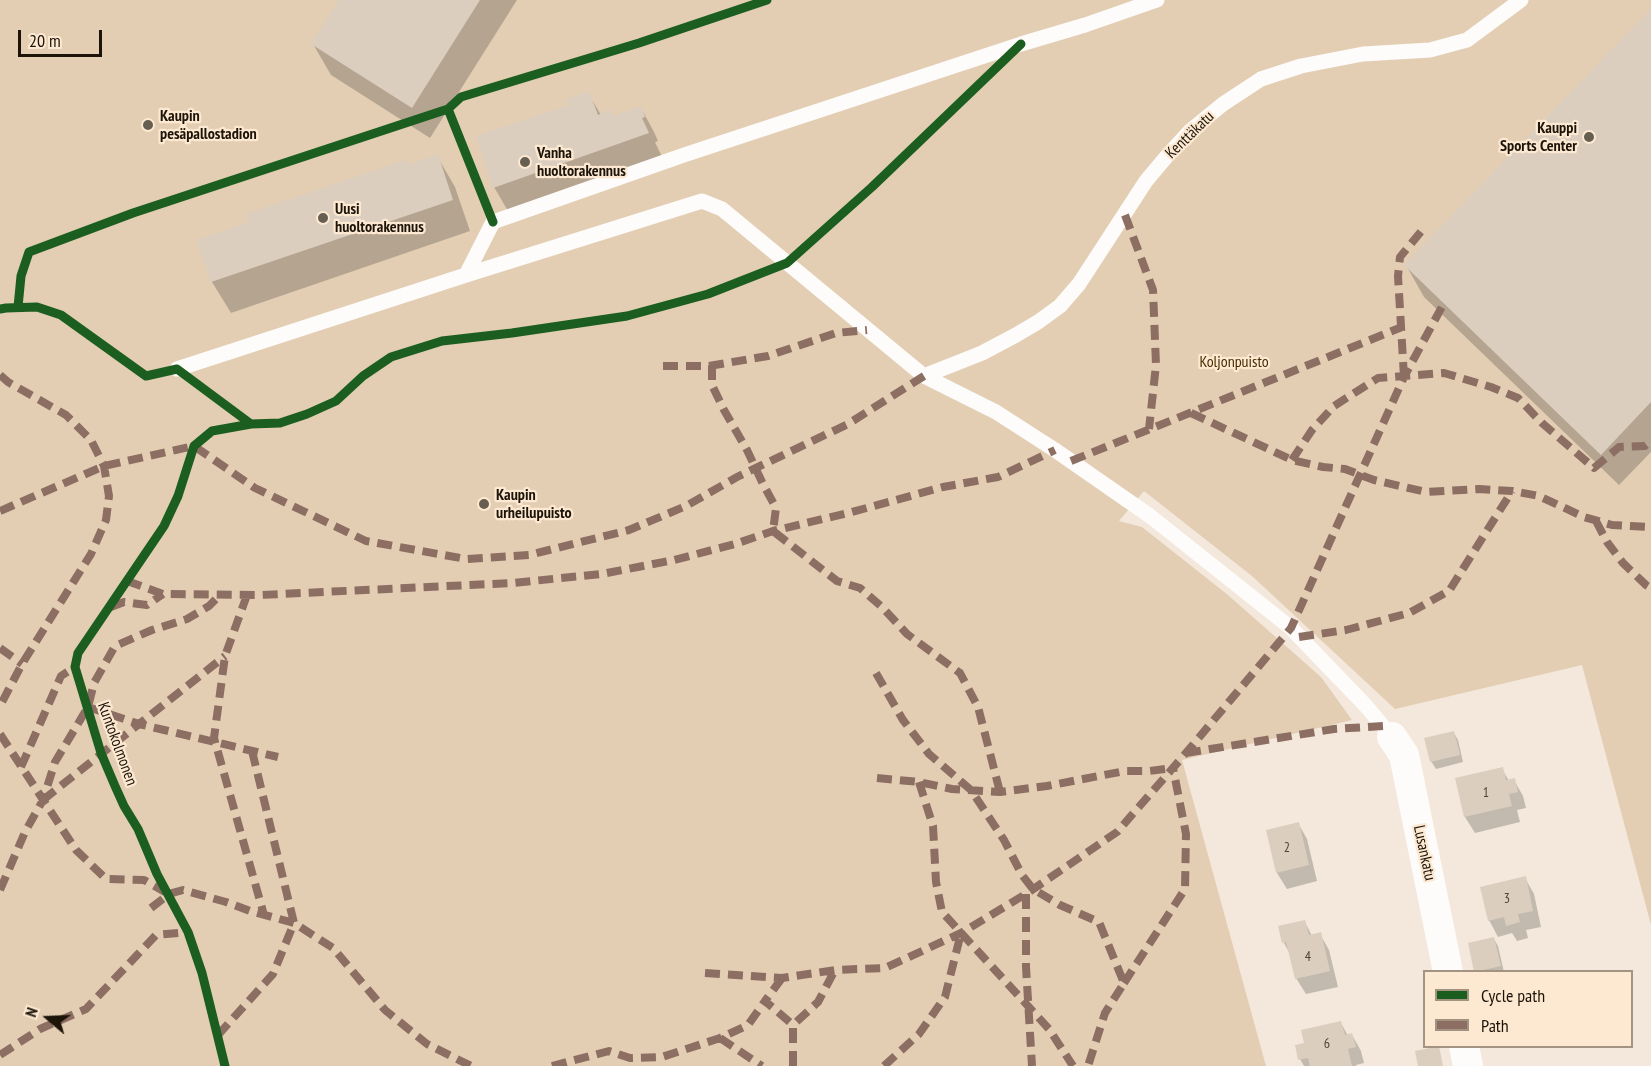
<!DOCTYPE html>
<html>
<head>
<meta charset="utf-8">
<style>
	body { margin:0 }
	#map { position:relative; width:1651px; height:1066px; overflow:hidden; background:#f3e8db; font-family:"PT Sans Narrow",sans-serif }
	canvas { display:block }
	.legend { position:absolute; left:1423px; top:970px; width:210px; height:78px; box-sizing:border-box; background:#fde9d1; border:2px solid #a39481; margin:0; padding:8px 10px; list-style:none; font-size:18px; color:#1c1409 }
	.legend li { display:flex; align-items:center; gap:12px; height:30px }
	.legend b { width:30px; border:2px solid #a39481 }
	.north { position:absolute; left:18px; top:988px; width:60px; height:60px; -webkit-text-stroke:4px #fde9d1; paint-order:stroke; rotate:289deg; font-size:16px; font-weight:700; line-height:24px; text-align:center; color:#1c1409 }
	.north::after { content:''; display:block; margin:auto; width:21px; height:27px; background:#1c1409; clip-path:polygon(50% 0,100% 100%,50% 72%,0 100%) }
	.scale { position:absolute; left:18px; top:30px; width:84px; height:27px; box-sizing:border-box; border:3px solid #1c1409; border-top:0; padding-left:8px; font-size:18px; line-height:21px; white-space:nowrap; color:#1c1409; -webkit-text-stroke:4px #fde9d1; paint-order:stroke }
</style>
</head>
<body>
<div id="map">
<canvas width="1651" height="1066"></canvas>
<ul class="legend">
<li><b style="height:8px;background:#1b5e20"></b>Cycle path</li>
<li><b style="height:8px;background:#8d6e63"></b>Path</li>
</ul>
<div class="north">N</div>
<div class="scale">20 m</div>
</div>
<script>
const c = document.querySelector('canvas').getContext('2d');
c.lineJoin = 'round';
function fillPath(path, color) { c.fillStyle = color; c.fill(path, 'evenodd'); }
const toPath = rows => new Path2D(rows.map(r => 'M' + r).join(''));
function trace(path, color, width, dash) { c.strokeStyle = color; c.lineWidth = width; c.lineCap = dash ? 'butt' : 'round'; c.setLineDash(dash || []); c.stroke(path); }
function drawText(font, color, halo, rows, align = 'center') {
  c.font = font + ' "PT Sans Narrow",sans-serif'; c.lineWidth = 4.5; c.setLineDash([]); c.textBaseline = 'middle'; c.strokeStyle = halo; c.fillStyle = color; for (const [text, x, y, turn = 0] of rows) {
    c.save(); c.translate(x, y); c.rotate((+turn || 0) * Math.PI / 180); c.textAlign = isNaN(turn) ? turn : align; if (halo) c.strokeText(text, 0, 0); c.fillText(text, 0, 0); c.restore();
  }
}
const green = toPath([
	[0,0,1651,0,1651,925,1582,665,1395,709,1252,576,1144,491,1119,521,1142,527,1228,595,1321,677,1352,720,1182,760,1266,1066,0,1066]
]);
const shadow = toPath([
	[341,0,517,0,430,138,331,75,313,44],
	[1651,11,1651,452,1619,485,1424,297,1406,265],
	[588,93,601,115,613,117,641,108,654,132,658,141,655,142,662,157,508,211,494,187,571,106],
	[437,156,455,187,470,231,231,313,212,282,199,241],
	[1454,733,1458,740,1463,762,1436,769,1431,761],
	[1502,769,1509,781,1514,780,1523,796,1526,808,1517,810,1520,822,1475,833,1465,817,1457,780],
	[1298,823,1307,839,1317,881,1287,889,1277,873,1267,831],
	[1525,878,1534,894,1541,927,1526,930,1528,938,1517,941,1512,933,1498,937,1489,920],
	[1305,922,1312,936,1320,934,1329,950,1338,987,1306,994,1296,978,1291,956,1284,943],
	[1494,939,1498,946,1504,972,1476,972],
	[1341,1023,1348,1036,1352,1035,1361,1051,1364,1063,1356,1065,1356,1066,1304,1066,1300,1059,1306,1044]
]);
const building = toPath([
	[339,0,480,0,412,108,311,44],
	[1651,9,1651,402,1601,455,1404,265],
	[589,91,598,115,610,109,613,116,641,106,645,117,642,118,649,133,493,188,476,136,569,105,567,99],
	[438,154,453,200,211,282,197,240,249,222,246,214,406,160,408,165],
	[1454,731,1460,755,1430,762,1424,738],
	[1503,767,1506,780,1515,778,1518,792,1509,794,1512,806,1464,817,1455,778],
	[1299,822,1309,865,1276,873,1266,830],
	[1526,876,1533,911,1518,914,1520,922,1506,926,1504,917,1488,921,1480,887],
	[1305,920,1309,935,1321,932,1330,971,1295,979,1286,942,1282,943,1278,926],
	[1494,937,1501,966,1474,972,1468,943],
	[1341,1021,1345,1035,1352,1033,1356,1047,1348,1049,1352,1066,1310,1066,1308,1058,1298,1060,1295,1045,1304,1043,1301,1030],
	[1439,1046,1443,1066,1418,1066,1415,1051]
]);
const lane = toPath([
	[466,275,493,222,684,155,1021,44,1085,25,1157,0],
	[177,369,466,275,702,201,722,209,924,376,996,412,1055,450,1150,516,1291,628,1366,706,1392,737],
	[924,376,982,353,1016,335,1038,322,1060,306,1079,284,1146,181,1167,156,1190,131,1223,104,1261,79,1301,66,1363,54,1430,50,1467,40,1521,0]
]);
const street = toPath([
	[1392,737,1404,755,1448,972],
	[1464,1046,1468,1066]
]);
const quiet = toPath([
	[1125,215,1153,290,1156,365,1149,429],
	[712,365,712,385,724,410,747,450,763,484,776,508,773,531,837,581,860,588,882,607,907,634,960,673,978,707,1000,792],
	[663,366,709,366,768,356,836,333,867,330],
	[0,375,8,382,66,415,91,440,104,466,109,496,106,520,91,554,22,664,0,706],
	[1404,377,1398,276,1400,257,1424,228],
	[1191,413,1292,460,1323,467,1345,469,1374,480,1426,492,1479,489,1512,491,1539,496,1584,517,1612,525,1651,527],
	[1292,460,1312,430,1334,406,1378,378,1444,373,1491,387,1518,398,1542,423,1594,468,1619,447,1645,446,1651,441],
	[1071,461,1402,327],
	[0,511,104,466,194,446,255,488,366,541,466,559,529,555,629,530,686,506,737,477,848,424,924,376],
	[1596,521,1607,542,1623,563,1646,585,1651,588],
	[127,581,163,594,260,595,512,583,602,574,674,560,735,544,773,531,852,512,943,487,998,477,1055,450],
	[247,595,225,656,214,738,264,915],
	[111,607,124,602,147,605,163,594],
	[1299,637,1346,630,1409,613,1449,591,1512,491],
	[0,648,22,664],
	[876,673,903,720,929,754,971,790,1004,840,1022,875,1033,889,1060,905,1099,922,1124,983,1105,1013,1088,1066],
	[88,707,139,724,278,757],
	[0,734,76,850,106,879,144,880,165,892],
	[1186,753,1334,729,1383,726],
	[21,767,61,676,75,667],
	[877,778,919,782,952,789,1000,792,1047,786,1125,771,1149,771,1173,768],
	[919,782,933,826,936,882,942,912,1049,1029,1073,1066],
	[43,800,225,656],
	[0,890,25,832,43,800,55,762,88,707,94,683,115,646,152,630,187,619,209,606,220,595],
	[1026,894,1026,967,1032,1066],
	[151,908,169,894,183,890,226,902,250,911,294,923,333,948,385,1010,427,1044,471,1066],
	[705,973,782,978,835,970,885,968,961,933,1026,894,1117,832,1186,753,1291,628,1404,377,1444,303],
	[782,978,765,1001,793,1025],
	[1124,983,1185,889,1186,834,1173,768],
	[218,1035,273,974,294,923,252,751],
	[720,1038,762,1066],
	[0,1055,40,1029,86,1009,156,935,188,932],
	[552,1066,609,1051,630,1058,662,1057,720,1038,748,1025,765,1001],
	[793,1066,793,1025,818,1002,835,970],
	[884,1066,919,1034,945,997,961,933]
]);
const cycleway = toPath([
	[448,109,461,97,639,43,767,0],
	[18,307,21,276,29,252,133,213,448,109,493,222],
	[0,309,6,308,37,307,61,315,146,376,177,369,251,424],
	[225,1066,202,973,188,932,157,874,138,829,124,806,115,786,101,753,75,667,78,653,164,526,178,496,194,446,212,431,251,424,280,423,307,414,336,401,363,376,391,357,442,341,512,333,627,316,708,294,787,263,872,187,1021,44]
]);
const markers = [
	[148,125,6,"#675e52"],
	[1589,137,6,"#675e52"],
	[525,162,6,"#675e52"],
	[323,218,6,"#675e52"],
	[484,504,6,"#675e52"]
];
const numberNames = [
	["1",1486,793],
	["2",1287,848],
	["3",1507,899],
	["4",1308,957],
	["6",1327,1044]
];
const poiNames = [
	["Kaupin",160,116],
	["pesäpallostadion",160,134],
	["Kauppi",1577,128,"right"],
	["Sports Center",1577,146,"right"],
	["Vanha",537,153],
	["huoltorakennus",537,171],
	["Uusi",335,209],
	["huoltorakennus",335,227],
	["Kaupin",496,495],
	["urheilupuisto",496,513]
];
const streetNames = [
	["Kenttäkatu",1190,135,-44],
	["Kuntokolmonen",117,744,70],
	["Lusankatu",1424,853,78]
];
const parkNames = [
	["Koljonpuisto",1234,362]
];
fillPath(green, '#e3ceb4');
fillPath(shadow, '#0003');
fillPath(building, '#dbcebf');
trace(lane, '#fdfcfa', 15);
trace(street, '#fdfcfa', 30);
trace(quiet, '#8d6e63', 8, [15, 8]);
trace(cycleway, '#1b5e20', 9);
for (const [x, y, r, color] of markers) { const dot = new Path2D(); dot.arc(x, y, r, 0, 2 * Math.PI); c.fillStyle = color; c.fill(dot); trace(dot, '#fde9d1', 2); }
drawText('14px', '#4e4438', null, numberNames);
drawText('bold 16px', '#1c1409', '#fde9d1', poiNames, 'left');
drawText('16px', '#1c1409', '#fde9d1', streetNames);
drawText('16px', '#472c02', '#fde9d1', parkNames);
</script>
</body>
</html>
